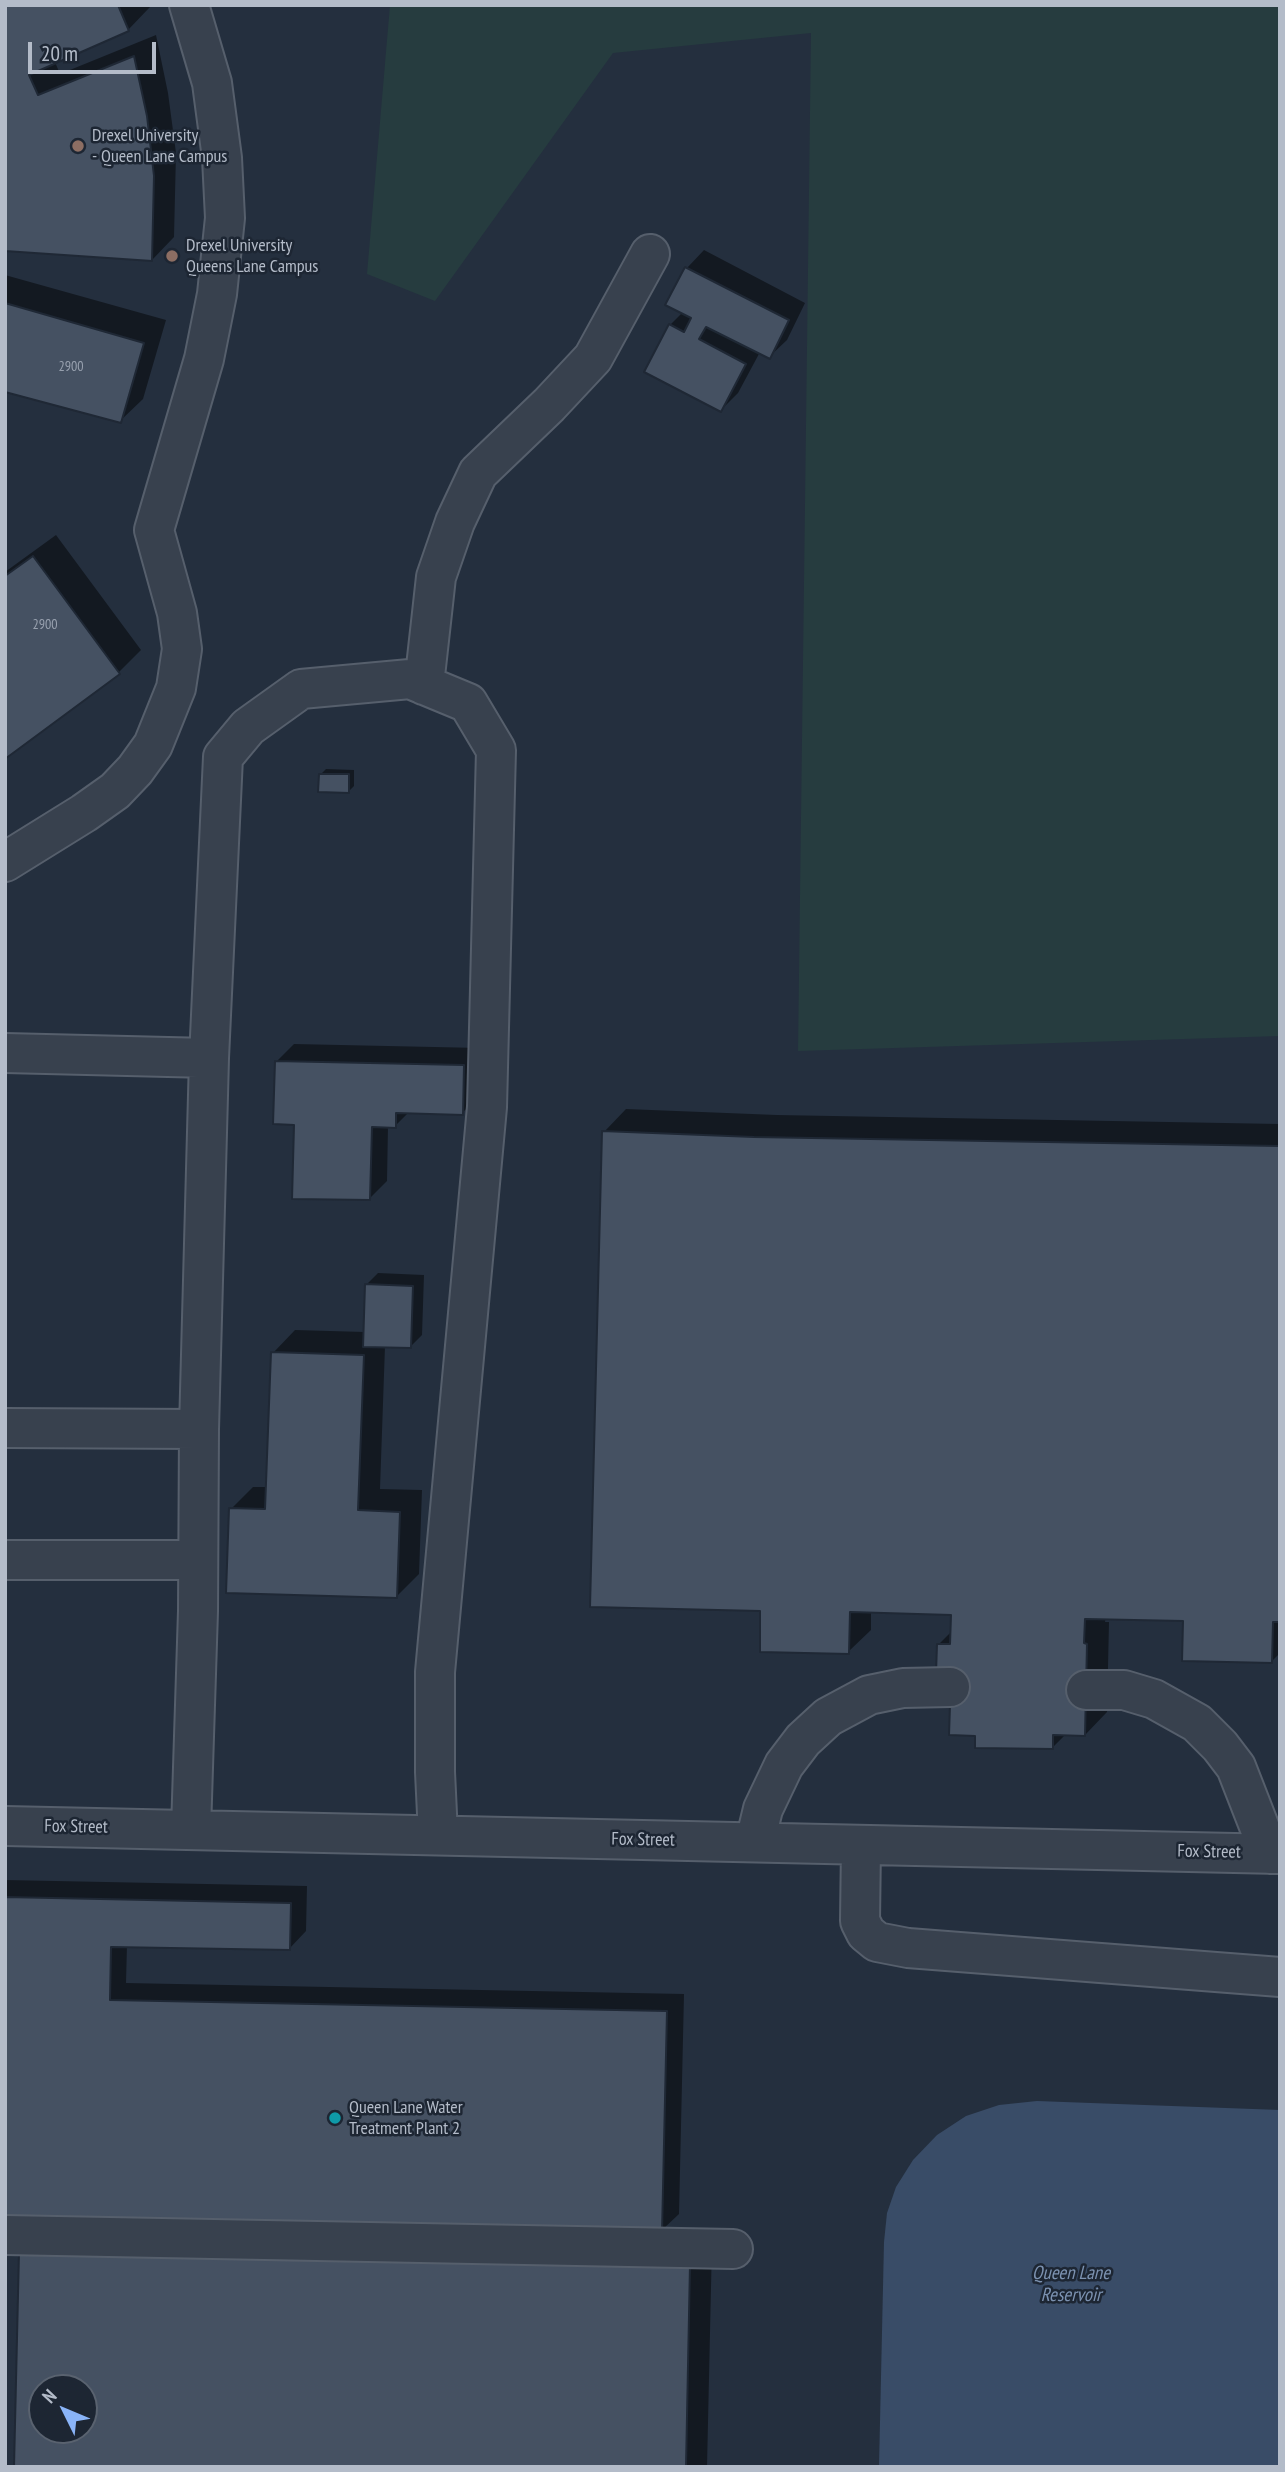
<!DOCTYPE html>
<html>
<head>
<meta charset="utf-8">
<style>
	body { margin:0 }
	#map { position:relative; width:1285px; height:2472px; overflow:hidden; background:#242f3e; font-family:"PT Sans Narrow",sans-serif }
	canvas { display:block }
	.frame { position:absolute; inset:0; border:7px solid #b4bcc9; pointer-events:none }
	.north { position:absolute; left:28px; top:2374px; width:70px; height:70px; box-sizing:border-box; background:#1d2633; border:2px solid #59626f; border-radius:50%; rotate:313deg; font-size:19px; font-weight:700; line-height:28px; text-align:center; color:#b4bcc9 }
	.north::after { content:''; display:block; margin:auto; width:24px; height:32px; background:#8ab4f8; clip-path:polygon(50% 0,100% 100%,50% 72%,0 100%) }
	.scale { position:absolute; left:28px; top:42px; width:128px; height:32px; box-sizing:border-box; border:4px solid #b4bcc9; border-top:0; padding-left:9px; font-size:21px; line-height:24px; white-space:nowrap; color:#b4bcc9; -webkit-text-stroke:5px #1d2633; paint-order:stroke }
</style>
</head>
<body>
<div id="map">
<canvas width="1285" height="2472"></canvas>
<div class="frame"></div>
<div class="north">N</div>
<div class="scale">20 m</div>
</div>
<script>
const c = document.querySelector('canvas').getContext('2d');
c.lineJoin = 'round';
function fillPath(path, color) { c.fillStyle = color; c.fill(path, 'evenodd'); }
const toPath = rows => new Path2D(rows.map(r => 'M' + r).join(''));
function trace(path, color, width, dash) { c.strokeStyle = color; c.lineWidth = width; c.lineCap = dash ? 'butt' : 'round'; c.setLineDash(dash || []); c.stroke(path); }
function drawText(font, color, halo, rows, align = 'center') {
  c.font = font + ' "PT Sans Narrow",sans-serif'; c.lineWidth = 5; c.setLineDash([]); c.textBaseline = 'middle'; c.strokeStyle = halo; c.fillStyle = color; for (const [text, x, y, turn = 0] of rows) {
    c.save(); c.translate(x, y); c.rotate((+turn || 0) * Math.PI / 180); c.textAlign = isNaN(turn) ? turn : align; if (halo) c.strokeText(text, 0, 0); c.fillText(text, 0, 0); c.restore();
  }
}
const green = toPath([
	[390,5,1280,5,1280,1036,798,1051,811,33,613,53,435,301,367,274]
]);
const water = toPath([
	[1037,2101,1280,2110,1280,2467,879,2467,884,2242,887,2213,896,2187,913,2160,937,2135,966,2116,999,2105]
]);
const shadow = toPath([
	[5,5,149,5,150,7,128,30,55,62,60,74,156,35,168,93,176,153,174,237,152,260,5,249],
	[704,250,805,303,787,340,769,357,760,352,738,393,721,410,647,371,670,325,683,312,668,304,687,268],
	[5,275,166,320,143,399,120,421,5,390],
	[56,535,141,650,119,672,5,756,5,572],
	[326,769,354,770,354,786,349,791,321,774],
	[294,1044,481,1048,480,1096,462,1113,409,1112,395,1126,388,1126,387,1181,370,1198,296,1123,277,1061],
	[626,1109,777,1115,1280,1124,1280,1653,1272,1661,1184,1619,1106,1617,1105,1622,1109,1622,1107,1712,1085,1735,1066,1734,1052,1748,977,1734,939,1644,952,1631,953,1613,871,1611,871,1630,848,1652,762,1609,604,1132],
	[378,1273,424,1275,422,1335,410,1347,385,1346,380,1489,422,1490,419,1574,396,1597,231,1509,253,1487,268,1487,273,1353,295,1330,365,1332,367,1284],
	[5,1880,307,1886,306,1931,289,1949,127,1945,126,1983,684,1994,679,2214,661,2231,5,2225],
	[712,2243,707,2467,16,2467,21,2253],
	[42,2388,84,2388,84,2430,42,2430]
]);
const building = toPath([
	[5,5,118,5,129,31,29,75,38,95,134,56,147,116,154,176,152,261,5,251,5,5],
	[685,267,789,320,770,359,706,327,699,339,746,364,721,412,644,372,669,324,684,332,691,318,665,305,685,267],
	[5,303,144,343,121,423,5,392,5,303],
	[33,556,120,674,5,759,5,576,33,556],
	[319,774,349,774,349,793,318,792,319,774],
	[275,1061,464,1065,463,1115,396,1113,396,1128,372,1127,370,1200,292,1199,294,1125,273,1124,275,1061],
	[602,1131,754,1137,1280,1146,1280,1622,1273,1622,1272,1663,1182,1661,1183,1621,1085,1619,1084,1643,1087,1644,1085,1736,1053,1735,1053,1749,975,1748,975,1736,949,1735,951,1674,936,1673,937,1644,950,1644,951,1615,850,1612,849,1654,760,1652,760,1611,590,1607,602,1131],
	[365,1284,413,1286,411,1348,363,1347,365,1284],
	[271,1352,364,1355,358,1510,400,1512,397,1598,226,1593,229,1508,265,1509,271,1352],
	[5,1897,291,1903,290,1950,111,1947,110,2000,667,2011,662,2233,5,2227,5,1897],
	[19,2252,690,2265,686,2467,14,2467,19,2252],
	[42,2388,84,2388,84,2430,42,2430,42,2388]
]);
const minor = toPath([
	[424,685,436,577,455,522,478,473,549,405,593,358,650,254],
	[5,862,84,813,115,791,135,770,153,745,176,688,182,649,177,613,154,530,204,359,217,294,225,218,222,158,212,83,189,5],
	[5,1053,209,1058],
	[5,1428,199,1429,198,1611,191,1830],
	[199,1429,209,1058,223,757,248,727,301,689,410,679,468,703,496,750,487,1107,435,1672,435,1772,438,1835],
	[5,1560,198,1560],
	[1086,1690,1124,1690,1154,1699,1197,1723,1220,1746,1236,1767,1270,1854],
	[5,1826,1280,1854],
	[755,1842,763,1809,784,1765,803,1740,828,1717,869,1695,903,1688,950,1687],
	[861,1845,860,1921,866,1933,877,1942,908,1948,1280,1977],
	[5,2235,733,2249]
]);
const markers = [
	[78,146,7,"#8d6e63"],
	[172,256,7,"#8d6e63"],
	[335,2118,7,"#0f9aa8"]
];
const numberNames = [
	["2900",71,367],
	["2900",45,625]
];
const poiNames = [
	["Drexel University",92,136],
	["- Queen Lane Campus",92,157],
	["Drexel University",186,246],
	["Queens Lane Campus",186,267],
	["Queen Lane Water",349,2108],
	["Treatment Plant 2",349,2129]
];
const streetNames = [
	["Fox Street",76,1827,1],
	["Fox Street",643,1840,1],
	["Fox Street",1209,1852,1]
];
const waterNames = [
	["Queen Lane",1071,2274],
	["Reservoir",1071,2296]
];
fillPath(green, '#263c3f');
fillPath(water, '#394c67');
fillPath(shadow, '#0007');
fillPath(building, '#455162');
trace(building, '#1f2835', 2);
trace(minor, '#565f6c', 42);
trace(minor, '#38414e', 38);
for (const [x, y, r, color] of markers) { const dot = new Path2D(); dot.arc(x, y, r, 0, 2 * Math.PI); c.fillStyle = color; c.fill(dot); trace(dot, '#1d2633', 2.5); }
drawText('14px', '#98a1af', null, numberNames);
drawText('18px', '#b4bcc9', '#1d2633', poiNames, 'left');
drawText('18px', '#b4bcc9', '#1d2633', streetNames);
drawText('italic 19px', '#7c92b1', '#1d2633', waterNames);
</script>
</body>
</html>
